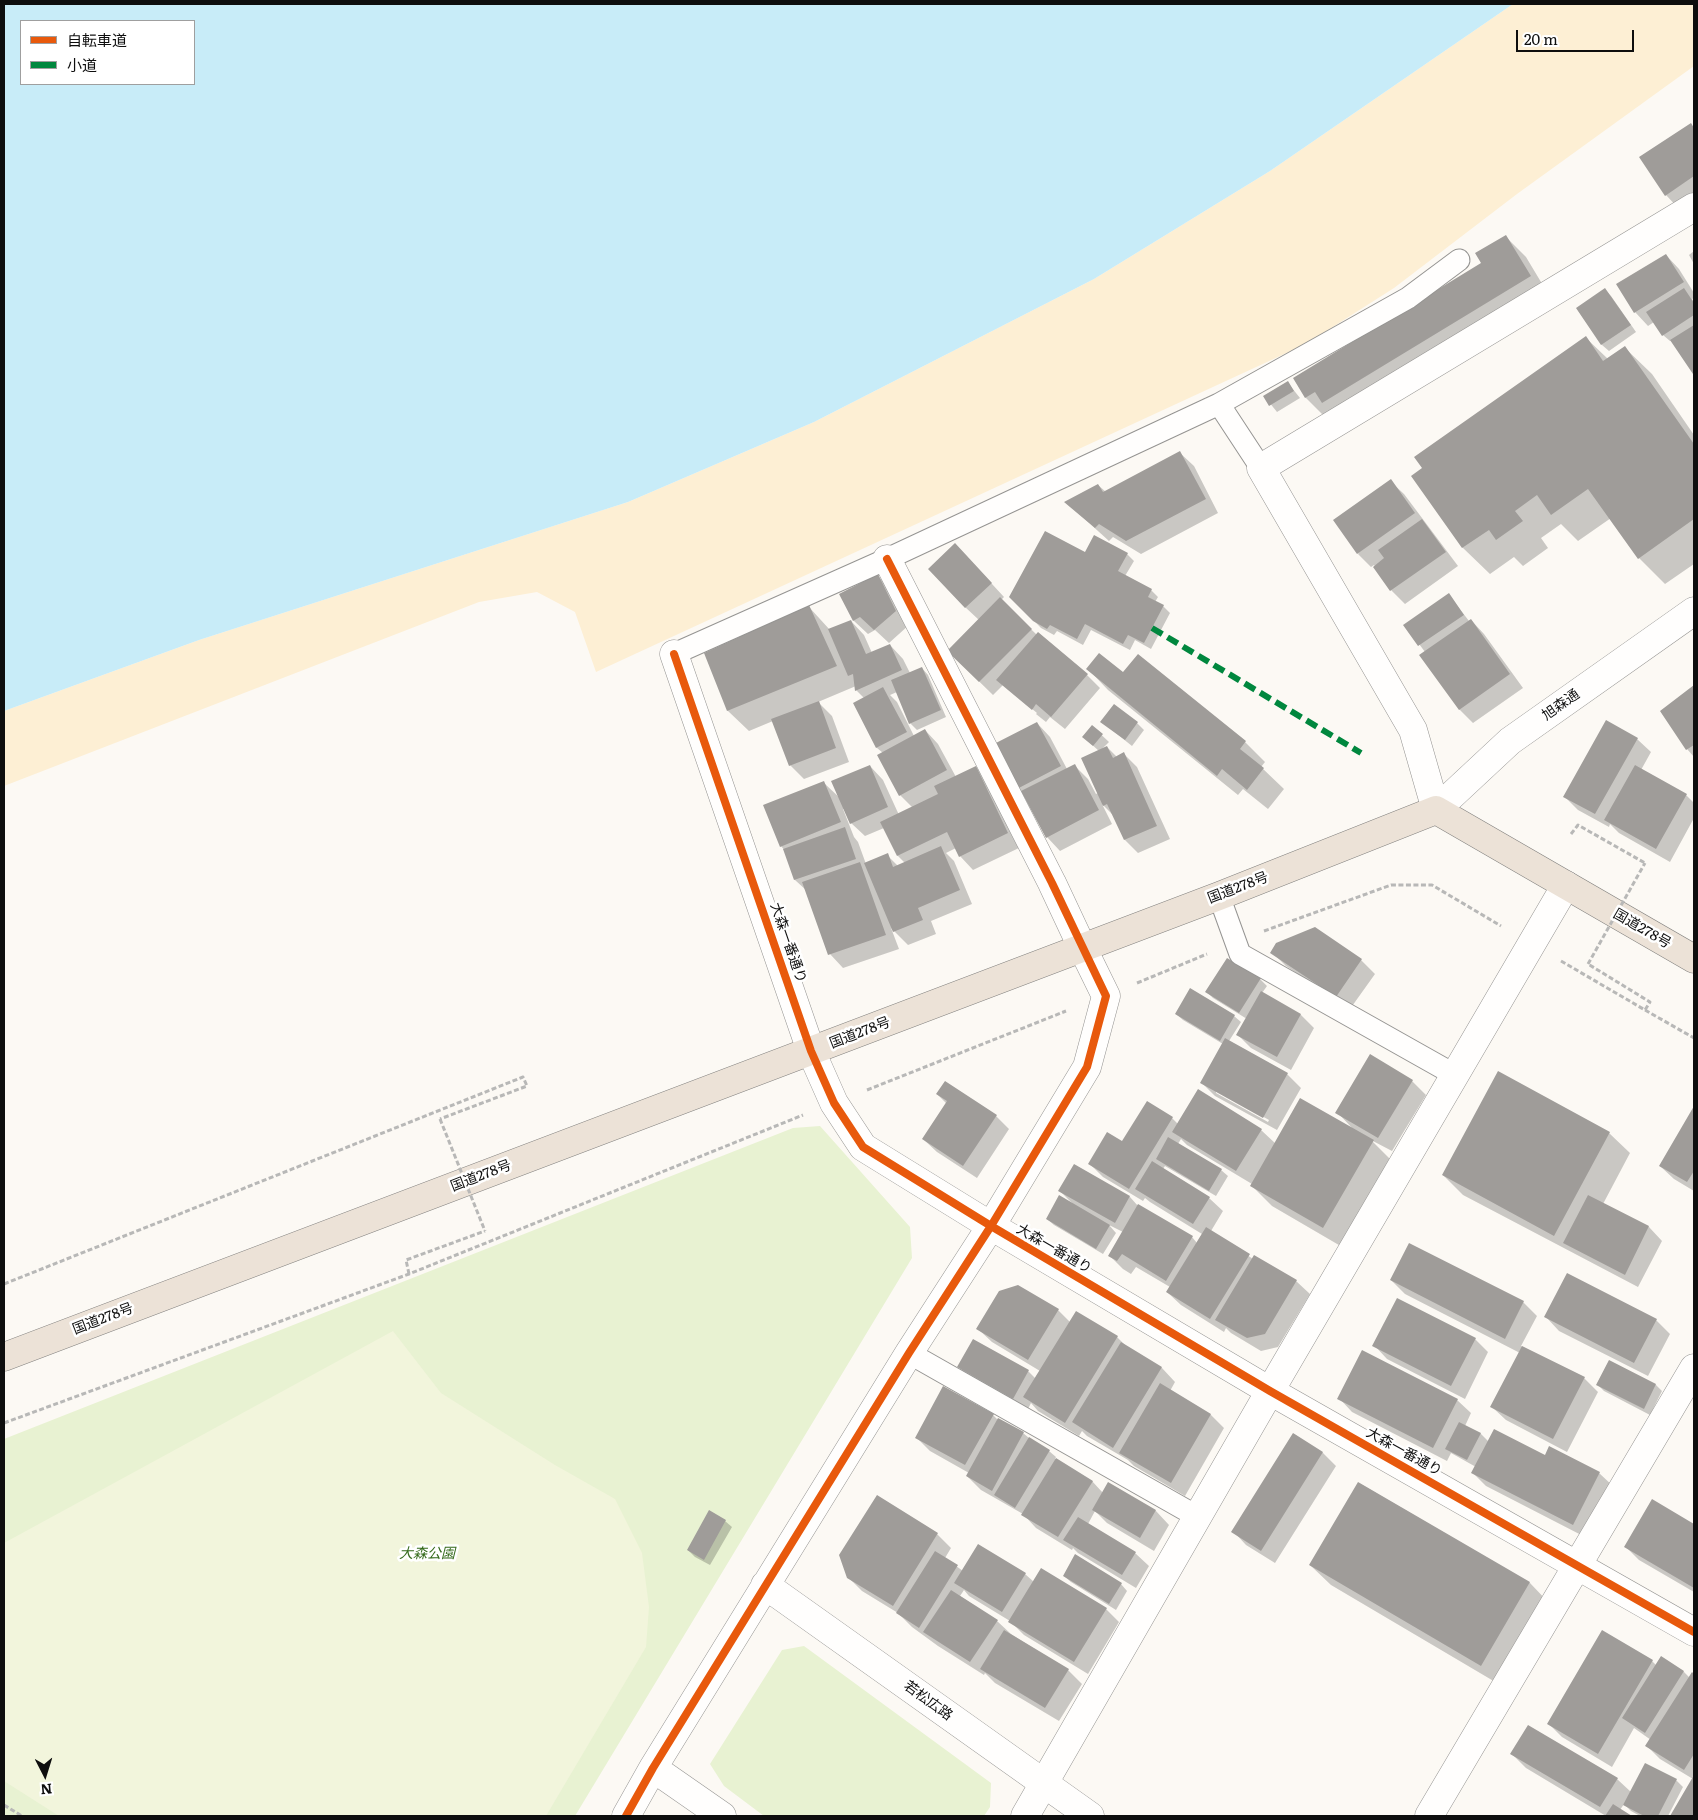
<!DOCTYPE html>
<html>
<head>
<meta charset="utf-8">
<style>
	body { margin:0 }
	#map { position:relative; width:1698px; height:1820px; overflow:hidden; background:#fcf9f4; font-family:Literata,"Noto Sans JP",serif }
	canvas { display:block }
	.frame { position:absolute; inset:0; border:5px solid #0e0e0e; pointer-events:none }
	.legend { position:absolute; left:20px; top:20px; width:175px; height:65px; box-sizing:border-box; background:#fff; border:1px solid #9f9f9f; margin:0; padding:6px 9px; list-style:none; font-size:15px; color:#0e0e0e }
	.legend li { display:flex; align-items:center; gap:10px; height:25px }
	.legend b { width:25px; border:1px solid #9f9f9f }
	.north { position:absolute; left:20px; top:1750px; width:50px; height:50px; -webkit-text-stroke:4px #fff; paint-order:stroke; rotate:175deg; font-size:14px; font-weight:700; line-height:20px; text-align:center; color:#0e0e0e }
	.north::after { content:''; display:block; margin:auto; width:18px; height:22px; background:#0e0e0e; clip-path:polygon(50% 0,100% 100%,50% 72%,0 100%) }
	.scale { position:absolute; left:1516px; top:30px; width:118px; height:22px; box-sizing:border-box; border:2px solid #0e0e0e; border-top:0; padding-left:6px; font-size:15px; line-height:18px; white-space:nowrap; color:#0e0e0e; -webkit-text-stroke:4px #fff; paint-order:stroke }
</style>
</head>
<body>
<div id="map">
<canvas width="1698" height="1820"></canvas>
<div class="frame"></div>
<ul class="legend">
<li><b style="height:6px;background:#e8590c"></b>自転車道</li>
<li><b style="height:6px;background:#00873e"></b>小道</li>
</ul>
<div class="north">N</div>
<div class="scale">20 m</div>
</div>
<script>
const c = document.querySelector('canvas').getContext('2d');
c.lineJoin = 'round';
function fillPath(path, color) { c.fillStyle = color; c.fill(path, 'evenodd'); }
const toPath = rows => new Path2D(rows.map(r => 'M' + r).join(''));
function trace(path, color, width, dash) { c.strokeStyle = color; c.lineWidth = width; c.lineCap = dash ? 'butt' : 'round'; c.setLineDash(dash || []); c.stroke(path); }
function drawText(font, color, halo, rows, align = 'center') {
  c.font = font + ' Literata,"Noto Sans JP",serif'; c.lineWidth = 5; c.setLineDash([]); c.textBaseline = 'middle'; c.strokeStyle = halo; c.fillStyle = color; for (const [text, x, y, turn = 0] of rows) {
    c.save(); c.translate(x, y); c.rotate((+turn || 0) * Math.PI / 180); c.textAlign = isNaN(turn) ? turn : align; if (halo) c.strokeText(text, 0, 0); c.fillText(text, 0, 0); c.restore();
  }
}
const green = toPath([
	[820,1126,910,1227,912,1258,575,1816,4,1816,4,1439,793,1128],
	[804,1646,991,1783,990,1807,984,1816,764,1816,724,1786,710,1764,782,1650]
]);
const sand = toPath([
	[1513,4,1694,4,1694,66,1517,194,1394,288,1306,344,596,672,575,612,537,592,479,602,4,786,4,711,199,640,628,502,814,422,1094,279,1270,171]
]);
const pitch = toPath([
	[393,1331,441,1393,555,1465,615,1499,642,1553,649,1607,646,1647,546,1816,59,1816,4,1781,4,1543]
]);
const water = toPath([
	[4,4,1513,4,1270,171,1094,279,814,422,628,502,199,640,4,711],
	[21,21,194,21,194,84,21,84]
]);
const shadow = toPath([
	[1691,125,1694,128,1694,198,1679,209,1666,195],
	[1505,236,1526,257,1550,297,1326,418,1306,398,1294,379,1483,264],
	[1694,251,1694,264,1689,255],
	[1666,255,1679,269,1694,293,1694,298,1692,299,1694,302,1694,374,1672,340,1670,341,1663,335,1654,322,1648,326,1635,312],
	[1605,290,1611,296,1636,332,1609,351,1602,345,1577,309],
	[1586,338,1608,359,1625,348,1652,374,1694,435,1694,564,1665,584,1639,558,1611,518,1578,541,1561,524,1541,538,1548,548,1523,566,1514,557,1490,574,1463,548,1413,476],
	[1288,383,1300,398,1277,412,1265,397],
	[1180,453,1194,466,1218,513,1141,554,1113,537,1109,541,1066,502,1098,485,1106,492],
	[1390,481,1404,494,1458,566,1405,604,1391,590,1374,565,1371,567,1358,554],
	[1095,537,1127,554,1134,561,1125,576,1151,590,1158,597,1155,602,1163,606,1170,613,1151,649,1135,640,1130,650,1091,630,1083,645,1057,631,1054,635,1041,628,1011,597,1085,553],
	[969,559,1004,597,1001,600,1037,635,1087,675,1100,688,1065,729,1050,717,1046,722,1036,714,1037,713,1003,685,993,695,948,651,979,620,965,607],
	[878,576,891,590,909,625,889,643,875,630,868,634,854,621,841,595],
	[1449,595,1469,621,1471,620,1484,634,1523,688,1473,723,1460,710,1421,655,1425,652,1405,625],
	[809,607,830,630,851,621,864,635,872,653,890,645,903,659,910,673,922,668,928,675,946,717,917,730,910,723,897,692,890,695,897,702,914,736,925,730,938,744,956,777,976,767,990,781,1021,847,973,870,960,856,956,848,946,853,954,861,972,904,931,921,936,934,908,945,891,928,899,949,843,968,830,954,807,891,795,880,785,851,781,846,824,783,841,799,870,766,883,780,899,815,913,808,900,795,883,753,877,748,854,704,864,698,856,690,856,686,818,702,832,716,849,762,804,779,790,765,773,721,749,731,728,711,705,654],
	[845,808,851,823,865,836,884,828,898,856,905,863,898,866,887,855,866,864,858,842,854,837,843,809],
	[1088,669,1123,674,1245,742,1265,762,1261,767,1284,789,1268,809,1243,789,1238,795,1108,690],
	[1694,687,1694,757,1687,749,1661,712],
	[1102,722,1137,723,1144,730,1132,746],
	[1037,723,1050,737,1067,769,1074,765,1088,779,1096,794,1098,793,1099,751,1090,743,1093,727,1109,742,1101,750,1107,747,1117,757,1124,754,1137,767,1170,839,1138,853,1125,840,1114,816,1102,804,1112,824,1060,851,1047,837,1027,800,1016,789],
	[1637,739,1651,752,1641,770,1686,795,1694,803,1694,818,1670,862,1619,833,1610,824,1609,827,1578,810,1565,797],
	[1272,952,1361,960,1375,974,1350,1009,1286,966],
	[1260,979,1267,986,1262,993,1301,1015,1314,1028,1291,1070,1251,1048,1238,1035,1247,1019,1213,998,1207,992],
	[1176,1014,1234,1016,1241,1022,1229,1041,1287,1074,1301,1088,1277,1130,1215,1096,1202,1083,1223,1044,1183,1020],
	[1216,1090,1269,1120,1268,1122,1216,1093],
	[1370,1056,1412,1081,1426,1095,1392,1151,1371,1140,1393,1162,1344,1248,1272,1206,1252,1186,1252,1184,1187,1145,1181,1139,1178,1144,1221,1170,1228,1176,1216,1196,1165,1166,1163,1169,1209,1198,1223,1211,1211,1231,1253,1259,1296,1281,1310,1294,1278,1347,1261,1351,1231,1333,1226,1328,1224,1332,1181,1305,1167,1292,1170,1287,1136,1267,1131,1274,1123,1269,1109,1255,1123,1232,1109,1225,1116,1233,1103,1254,1054,1225,1047,1219,1073,1204,1060,1191,1075,1165,1130,1197,1138,1206,1192,1237,1197,1243,1202,1234,1150,1202,1145,1198,1143,1201,1103,1177,1090,1164,1122,1143,1172,1118,1178,1124,1198,1091,1261,1130,1276,1144,1353,1129,1337,1112],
	[937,1094,996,1116,1009,1129,977,1178,937,1152,923,1139,947,1104],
	[1694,1109,1694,1191,1674,1179,1660,1166],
	[1609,1133,1630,1153,1603,1204,1649,1227,1662,1241,1638,1287,1463,1195,1443,1175],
	[1567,1275,1656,1320,1670,1334,1648,1376,1559,1331,1546,1317],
	[1391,1280,1523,1302,1537,1316,1521,1346,1584,1378,1598,1392,1567,1452,1506,1420,1492,1407,1520,1353,1405,1294],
	[1058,1310,1070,1322,1117,1337,1127,1347,1162,1368,1175,1382,1170,1391,1211,1415,1224,1428,1185,1496,1134,1466,1128,1460,1087,1436,1082,1431,1079,1436,1038,1411,1031,1403,1027,1411,972,1381,959,1367,1028,1371,1036,1379,1040,1371,992,1342,978,1329],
	[1475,1339,1488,1352,1465,1399,1387,1359,1374,1345],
	[1609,1361,1656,1385,1662,1391,1650,1415,1604,1391,1597,1384],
	[1339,1398,1457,1400,1471,1413,1465,1426,1481,1434,1489,1442,1599,1473,1613,1486,1587,1538,1486,1486,1473,1473,1476,1467,1451,1453,1447,1461,1352,1412],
	[993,1415,998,1420,1023,1433,1029,1438,1049,1451,1056,1457,1055,1459,1092,1481,1103,1493,1108,1484,1156,1511,1169,1525,1154,1551,1107,1523,1095,1511,1088,1524,1135,1553,1149,1566,1136,1588,1078,1553,1073,1548,1072,1550,1036,1528,1023,1514,981,1490,967,1476,969,1473,930,1451,916,1437],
	[1294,1434,1323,1453,1336,1466,1275,1563,1246,1545,1233,1531],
	[1359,1483,1530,1583,1550,1604,1502,1686,1331,1585,1310,1565],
	[878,1497,937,1534,951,1548,945,1558,963,1571,1025,1574,1034,1582,1106,1609,1119,1622,1088,1674,1024,1635,1010,1621,969,1596,964,1590,960,1596,997,1621,1011,1634,1068,1670,1082,1684,1059,1721,995,1683,985,1673,984,1675,938,1646,912,1627,898,1613,862,1591,848,1577],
	[1653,1501,1694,1526,1694,1592,1639,1560,1626,1547],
	[725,1521,732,1527,710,1565,695,1557,688,1550],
	[1064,1576,1121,1584,1127,1591,1116,1610,1071,1582],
	[1661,1658,1684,1672,1690,1678,1692,1674,1694,1675,1694,1816,1671,1816,1693,1779,1660,1759,1647,1746,1651,1740,1634,1728,1612,1767,1562,1737,1548,1723,1652,1661,1657,1666],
	[1512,1754,1617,1779,1631,1792,1645,1765,1676,1780,1683,1787,1668,1816,1640,1816,1631,1811,1624,1804,1620,1810,1630,1816,1606,1816,1526,1768]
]);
const building = toPath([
	[1691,123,1694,128,1694,176,1665,196,1639,157],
	[1506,235,1531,276,1322,403,1315,392,1305,398,1293,378,1481,263,1475,253],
	[1666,254,1684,282,1634,313,1616,284],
	[1605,288,1631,325,1601,345,1576,308],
	[1684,288,1694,303,1694,315,1662,336,1646,312],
	[1694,325,1694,373,1693,374,1670,340],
	[1586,336,1603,361,1625,346,1694,444,1694,519,1638,559,1588,489,1551,515,1537,495,1515,511,1523,521,1496,540,1489,530,1462,548,1411,476,1422,468,1414,457],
	[1288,381,1294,391,1269,406,1263,396],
	[1180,451,1206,499,1126,541,1099,524,1095,528,1064,502,1098,484,1103,492],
	[1391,479,1415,513,1357,554,1333,520],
	[1422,519,1446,552,1390,591,1373,567,1384,558,1378,550],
	[1045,531,1085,552,1094,535,1128,553,1118,571,1152,589,1148,597,1164,605,1144,643,1128,635,1123,644,1085,624,1077,639,1050,625,1047,629,1033,621,1009,597],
	[955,543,992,583,965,608,928,569],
	[878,574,896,611,874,630,860,617,853,621,839,594],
	[1449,593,1464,615,1418,646,1403,625],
	[1000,597,1032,629,979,682,947,651],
	[809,605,837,666,727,711,704,653],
	[1471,619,1510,674,1459,710,1419,655],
	[851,620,866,654,890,644,902,670,855,691,853,674,848,676,828,629],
	[1038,632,1088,674,1051,717,1036,704,1032,710,996,680],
	[1099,653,1123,672,1138,654,1246,741,1240,749,1264,768,1247,790,1222,769,1217,776,1086,669],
	[922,667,941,710,909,724,891,680],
	[1694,685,1694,745,1686,750,1660,711],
	[883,687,907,732,876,748,853,703],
	[819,701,836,748,789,766,771,719],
	[1114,704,1138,722,1125,740,1100,722],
	[1606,720,1638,738,1595,814,1563,797],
	[1037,722,1061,766,1015,790,992,745],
	[1092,725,1103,734,1093,746,1082,737],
	[925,729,947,770,899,796,877,755],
	[1107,746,1113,758,1124,752,1157,826,1124,840,1107,804,1103,806,1081,758],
	[1075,764,1099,810,1046,838,1021,791],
	[870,765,888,807,850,824,831,781],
	[1635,765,1687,794,1656,849,1604,820],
	[976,766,1008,833,959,857,947,832,897,856,880,822,938,794,934,786],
	[824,781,841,822,780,847,763,805],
	[845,827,856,859,794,880,783,849],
	[941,846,960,890,918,908,923,920,893,932,864,863,888,853,893,867],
	[860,862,886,935,828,955,802,882],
	[1315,927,1362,959,1336,997,1270,953,1276,943],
	[1227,958,1261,978,1239,1013,1205,992],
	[1190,988,1235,1015,1220,1041,1175,1014],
	[1261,991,1301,1014,1277,1057,1236,1035],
	[1225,1038,1288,1073,1263,1118,1200,1083],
	[1370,1054,1413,1080,1378,1138,1335,1113],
	[1498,1071,1610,1132,1554,1236,1442,1175],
	[945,1081,997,1115,963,1166,922,1139,947,1101,936,1094],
	[1198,1089,1262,1129,1236,1171,1172,1132],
	[1300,1098,1374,1140,1323,1228,1250,1186],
	[1147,1101,1173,1117,1129,1189,1088,1164,1107,1132,1122,1141],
	[1694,1106,1694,1171,1687,1182,1659,1166],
	[1168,1137,1222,1169,1209,1191,1156,1159],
	[1152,1161,1210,1197,1193,1224,1135,1189],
	[1074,1164,1130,1196,1115,1223,1058,1191],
	[1059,1195,1110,1225,1096,1249,1046,1219],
	[1588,1195,1649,1226,1625,1275,1563,1243],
	[1138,1204,1193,1236,1166,1281,1122,1254,1117,1261,1108,1256],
	[1206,1227,1250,1254,1210,1319,1166,1292],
	[1409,1243,1524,1301,1505,1339,1390,1280],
	[1254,1255,1297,1280,1265,1334,1247,1338,1215,1320],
	[1567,1273,1657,1319,1634,1363,1544,1317],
	[1018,1285,1059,1309,1028,1360,976,1329,999,1291],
	[1397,1298,1476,1338,1451,1386,1372,1346],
	[1076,1311,1118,1336,1065,1423,1023,1397],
	[973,1339,1029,1370,1013,1399,957,1367],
	[1121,1342,1162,1367,1113,1448,1072,1422],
	[1522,1346,1585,1377,1553,1439,1490,1407],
	[1362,1350,1458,1399,1433,1448,1337,1399],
	[1609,1360,1656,1384,1644,1409,1596,1385],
	[1160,1383,1211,1414,1171,1483,1119,1453],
	[943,1386,994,1414,965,1465,915,1438],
	[998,1418,1024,1432,992,1491,966,1476],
	[1459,1422,1481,1433,1467,1460,1445,1449],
	[1494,1429,1545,1455,1549,1446,1600,1472,1573,1525,1471,1473],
	[1293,1433,1323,1452,1261,1551,1231,1532],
	[1029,1437,1050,1450,1015,1508,994,1495],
	[1056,1458,1093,1481,1058,1537,1021,1515],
	[1108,1482,1156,1510,1140,1538,1092,1510],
	[1358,1482,1530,1582,1481,1666,1309,1565],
	[877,1495,938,1533,893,1606,847,1578,839,1555],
	[1652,1499,1694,1524,1694,1588,1624,1547],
	[709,1510,726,1520,704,1560,687,1550],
	[1078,1517,1136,1552,1122,1575,1063,1540],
	[978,1544,1026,1573,1002,1612,954,1583],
	[935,1551,958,1565,919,1628,896,1613],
	[1075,1554,1122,1583,1109,1604,1063,1576],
	[1041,1568,1107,1608,1074,1662,1008,1622],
	[951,1590,998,1620,970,1662,923,1632],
	[1004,1630,1069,1669,1045,1708,980,1669],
	[1602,1630,1653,1660,1598,1754,1547,1724],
	[1661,1656,1684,1671,1645,1733,1622,1718],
	[1692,1672,1694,1674,1694,1754,1684,1770,1645,1746],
	[1528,1725,1618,1778,1600,1807,1510,1754],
	[1645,1763,1677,1779,1658,1816,1644,1816,1623,1805],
	[1694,1775,1694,1816,1670,1816],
	[1613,1804,1632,1816,1605,1816]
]);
const path = toPath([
	[1571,834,1578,825,1645,863],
	[1264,931,1391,885,1432,885,1501,926],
	[1561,961,1645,1010,1650,1002,1588,964],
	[1137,983,1207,954],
	[1645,1010,1694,1038],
	[867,1090,1066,1011],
	[409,1274,406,1260,485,1231],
	[4,1284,523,1077,527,1086,440,1119],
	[4,1423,409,1274,803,1115],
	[4,1805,22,1816]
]);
const service = toPath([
	[1219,404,1408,298,1459,260],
	[674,654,887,559,1219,404,1261,468],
	[1219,896,1240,954,1455,1075],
	[909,1353,1198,1517]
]);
const minor = toPath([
	[887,559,1052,883,1082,947],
	[674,654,811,1051],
	[1436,810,1413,730,1261,468,1694,207],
	[1025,1816,1270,1391,1566,885],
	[1429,1816,1694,1368]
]);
const tertiary = toPath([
	[1436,810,1510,741,1694,611],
	[811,1051,834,1103,863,1147,991,1226,1270,1391,1694,1632],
	[765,1585,1090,1816],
	[653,1768,722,1816],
	[626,1816,653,1768,909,1353,991,1226,1087,1067,1106,996,1082,947]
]);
const trunk = toPath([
	[4,1357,1219,896,1436,810,1694,959]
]);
const pathBridge = toPath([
	[1588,964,1645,863],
	[440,1119,485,1231]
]);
const quiet = toPath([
	[1152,628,1361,753]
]);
const cycleway = toPath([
	[674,654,811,1051,834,1103,863,1147,991,1226,1270,1391,1694,1632],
	[626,1816,653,1768,909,1353,991,1226,1087,1067,1106,996,1052,883,887,559]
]);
const streetNames = [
	["旭森通",1561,705,-35],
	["国道278号",1238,888,-21],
	["国道278号",1642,929,30],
	["大森一番通り",788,943,71],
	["国道278号",860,1033,-21],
	["国道278号",481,1176,-21],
	["大森一番通り",1054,1249,30],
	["国道278号",103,1319,-21],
	["大森一番通り",1404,1452,29],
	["若松広路",928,1701,36]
];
const parkNames = [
	["大森公園",427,1554]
];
fillPath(green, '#e8f2d2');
fillPath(sand, '#fdefd4');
fillPath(pitch, '#f2f5dc');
fillPath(water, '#c8ecf8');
fillPath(shadow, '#0003');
fillPath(building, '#9f9c99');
trace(service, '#959492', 23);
trace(minor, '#959492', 29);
trace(tertiary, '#959492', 29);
trace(trunk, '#82817f', 29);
trace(path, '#b8b8b7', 3, [5, 2.5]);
trace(service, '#fffefd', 21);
trace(minor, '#fffefd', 28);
trace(tertiary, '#fffefd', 28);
trace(trunk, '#ece2d7', 28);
trace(pathBridge, '#b8b8b7', 3, [5, 2.5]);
trace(quiet, '#00873e', 6, [12, 6]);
trace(cycleway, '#e8590c', 8);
drawText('14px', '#0e0e0e', '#fff', streetNames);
drawText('italic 14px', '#346a1b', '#fff', parkNames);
</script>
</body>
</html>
